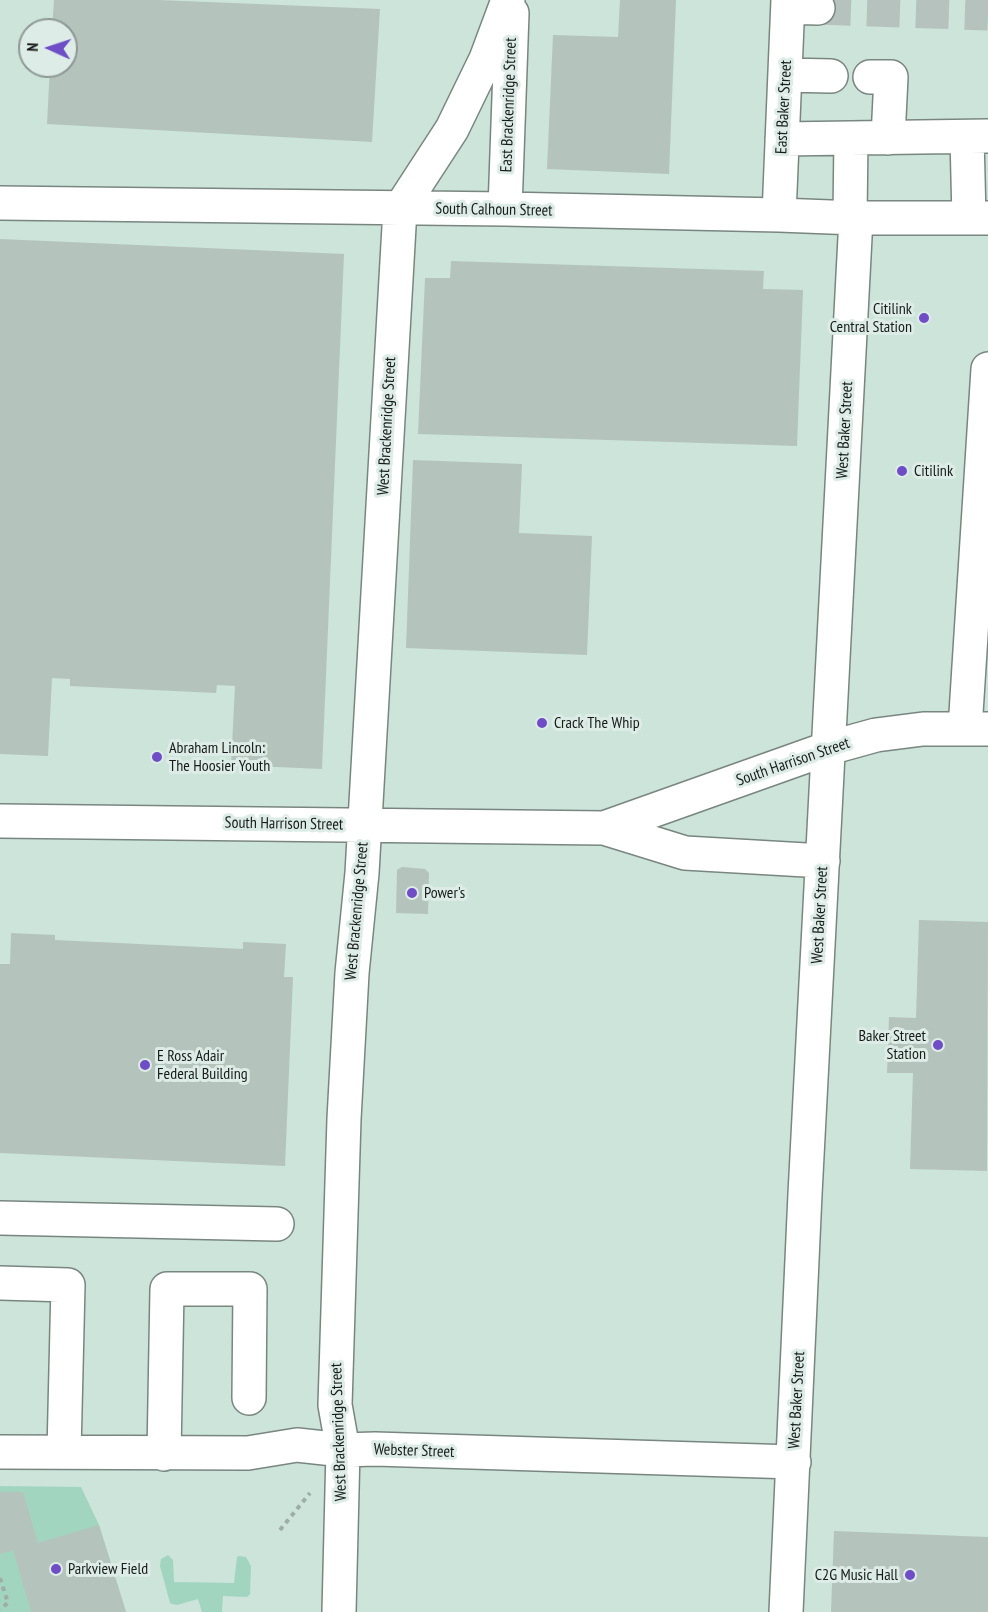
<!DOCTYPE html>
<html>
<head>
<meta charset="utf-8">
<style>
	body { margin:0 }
	#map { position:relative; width:988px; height:1612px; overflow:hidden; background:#ddece6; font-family:"PT Sans Narrow",sans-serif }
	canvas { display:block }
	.north { position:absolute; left:18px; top:18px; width:60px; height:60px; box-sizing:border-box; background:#ddece6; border:2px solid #8e9994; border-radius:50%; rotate:273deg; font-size:16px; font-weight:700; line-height:24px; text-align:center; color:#171c1a }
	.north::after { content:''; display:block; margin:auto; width:21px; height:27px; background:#6f4dc6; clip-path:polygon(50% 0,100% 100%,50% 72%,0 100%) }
</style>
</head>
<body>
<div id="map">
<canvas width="988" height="1612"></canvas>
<div class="north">N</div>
</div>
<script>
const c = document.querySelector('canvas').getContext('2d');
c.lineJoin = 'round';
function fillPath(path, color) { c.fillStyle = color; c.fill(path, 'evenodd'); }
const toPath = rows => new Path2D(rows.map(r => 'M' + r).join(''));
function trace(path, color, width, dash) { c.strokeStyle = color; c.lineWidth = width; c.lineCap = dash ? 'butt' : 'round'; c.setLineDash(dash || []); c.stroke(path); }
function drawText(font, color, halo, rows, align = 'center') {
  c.font = font + ' "PT Sans Narrow",sans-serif'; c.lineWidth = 6; c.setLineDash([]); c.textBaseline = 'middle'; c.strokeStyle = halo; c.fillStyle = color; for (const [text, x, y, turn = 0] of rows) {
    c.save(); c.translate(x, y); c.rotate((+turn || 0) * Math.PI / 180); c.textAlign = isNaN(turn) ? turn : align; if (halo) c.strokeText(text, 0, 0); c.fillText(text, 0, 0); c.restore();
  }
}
const built = toPath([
	[0,0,988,0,988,1612,0,1612],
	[30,30,66,30,66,66,30,66]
]);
const green = toPath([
	[0,1486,81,1487,99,1525,126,1612,0,1612],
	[168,1555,173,1560,174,1582,234,1583,237,1557,239,1556,246,1557,251,1566,250,1594,247,1597,223,1596,222,1612,202,1612,198,1599,177,1605,172,1604,170,1603,160,1566,161,1559]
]);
const building = toPath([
	[54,0,158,0,380,9,372,142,47,124,50,66,66,66,66,30,52,30],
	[620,0,676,0,669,174,547,169,553,35,618,37],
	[0,239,344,254,322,769,231,765,235,686,217,685,216,693,70,686,70,679,52,678,48,756,0,754],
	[451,261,764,271,763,289,803,290,797,446,418,434,425,278,450,278],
	[413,460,522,464,519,533,592,536,587,655,406,648],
	[402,867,425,869,429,873,428,914,396,913,397,870],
	[919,920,988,922,987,1171,910,1169,913,1073,887,1073,889,1017,916,1018],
	[11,933,55,935,55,940,243,949,243,942,286,944,284,977,293,977,285,1166,0,1153,0,964,10,964],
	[0,1492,23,1492,38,1543,99,1525,126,1612,31,1612,13,1550,0,1554],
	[834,1531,988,1537,988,1612,831,1612]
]);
const minorTunnel = toPath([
	[818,8,988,14]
]);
const path = toPath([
	[280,1530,310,1493],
	[0,1578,8,1603,0,1609]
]);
const minor = toPath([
	[788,7,818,8],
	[785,75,831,76],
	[870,77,891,77,888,138],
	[967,137,969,218],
	[782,139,988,136],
	[0,203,505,209,779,215,856,218,988,218],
	[505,209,512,13],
	[779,215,788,0],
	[850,218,851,138],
	[965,729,988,369],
	[0,821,604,828,829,748,876,735,923,729,988,729],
	[604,828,685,853,823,861],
	[0,1218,277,1224],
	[0,1283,68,1285,64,1452],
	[0,1452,248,1453,297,1445,343,1450,375,1449,794,1462],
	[164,1454,167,1289,250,1289,249,1398],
	[339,1612,343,1450,335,1405,344,1119,352,973,362,873,400,209,452,129,486,59,508,0],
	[786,1612,805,1194,856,218]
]);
const markers = [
	[924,318,6,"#6f4dc6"],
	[902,471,6,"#6f4dc6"],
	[542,723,6,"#6f4dc6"],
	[157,757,6,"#6f4dc6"],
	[412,893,6,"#6f4dc6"],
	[938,1045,6,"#6f4dc6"],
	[145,1065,6,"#6f4dc6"],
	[56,1569,6,"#6f4dc6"],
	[910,1575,6,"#6f4dc6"]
];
const streetNames = [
	["East Brackenridge Street",509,105,-88],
	["East Baker Street",784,107,-87],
	["South Calhoun Street",494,210,1],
	["West Brackenridge Street",387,426,-87],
	["West Baker Street",845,430,-87],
	["South Harrison Street",793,762,-19],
	["South Harrison Street",284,824,1],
	["West Brackenridge Street",357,911,-85],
	["West Baker Street",820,915,-87],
	["West Baker Street",797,1400,-87],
	["West Brackenridge Street",339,1432,-92],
	["Webster Street",414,1451,2]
];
const poiNames = [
	["Citilink",912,309,"right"],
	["Central Station",912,327,"right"],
	["Citilink",914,471],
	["Crack The Whip",554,723],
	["Abraham Lincoln:",169,748],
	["The Hoosier Youth",169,766],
	["Power's",424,893],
	["Baker Street",926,1036,"right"],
	["Station",926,1054,"right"],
	["E Ross Adair",157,1056],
	["Federal Building",157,1074],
	["Parkview Field",68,1569],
	["C2G Music Hall",898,1575,"right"]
];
fillPath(built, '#cce4da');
fillPath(green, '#a1d5c0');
fillPath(building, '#b5c3bd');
trace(minorTunnel, '#b5c2bd', 33, [33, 16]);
trace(minor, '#798680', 36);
trace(path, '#a0aca8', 4, [4.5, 4.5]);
trace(minor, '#fff', 33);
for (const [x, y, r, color] of markers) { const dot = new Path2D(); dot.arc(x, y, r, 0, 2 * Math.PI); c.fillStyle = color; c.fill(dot); trace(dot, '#ddece6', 2); }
drawText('16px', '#171c1a', '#ddece6', streetNames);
drawText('16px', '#171c1a', '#ddece6', poiNames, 'left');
</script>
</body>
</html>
